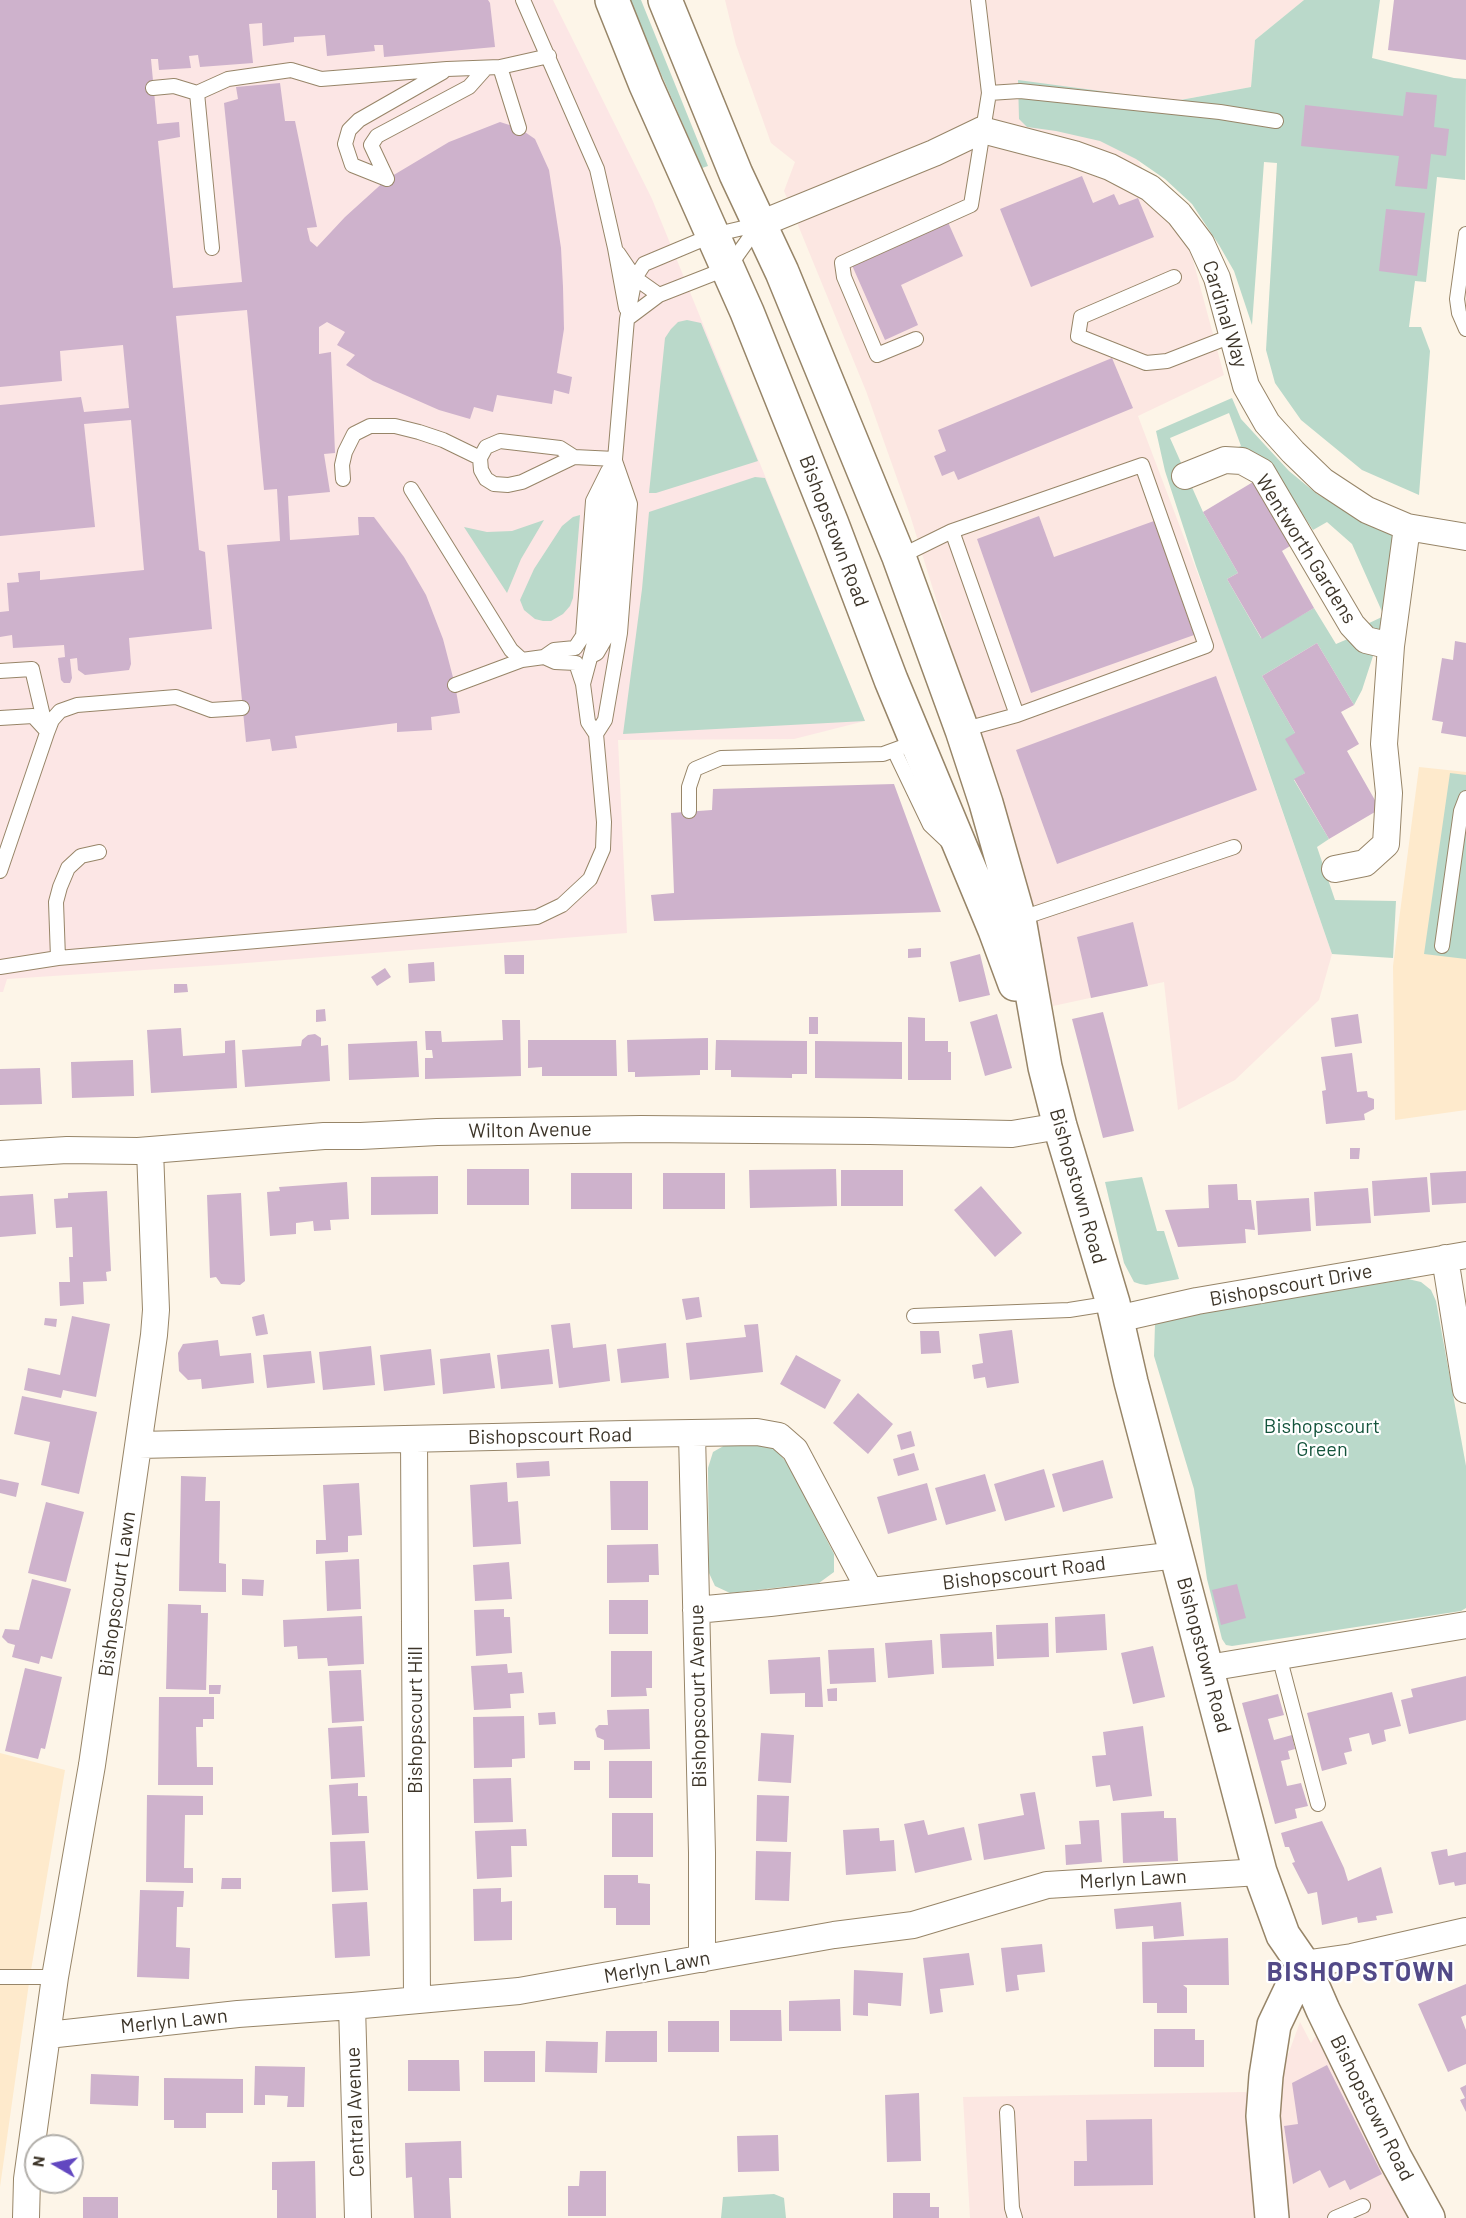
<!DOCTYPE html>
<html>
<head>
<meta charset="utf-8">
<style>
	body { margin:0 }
	#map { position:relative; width:1466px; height:2218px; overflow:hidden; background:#fdf5e8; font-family:Barlow,sans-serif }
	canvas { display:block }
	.north { position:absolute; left:24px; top:2134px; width:60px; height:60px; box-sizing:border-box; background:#fff; border:2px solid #b1aea9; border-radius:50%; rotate:279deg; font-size:16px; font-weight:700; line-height:24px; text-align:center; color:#3d3529 }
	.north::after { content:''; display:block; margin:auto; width:21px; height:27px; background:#6247c0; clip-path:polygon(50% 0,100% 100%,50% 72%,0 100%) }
</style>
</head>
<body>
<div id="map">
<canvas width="1466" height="2218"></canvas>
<div class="north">N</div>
</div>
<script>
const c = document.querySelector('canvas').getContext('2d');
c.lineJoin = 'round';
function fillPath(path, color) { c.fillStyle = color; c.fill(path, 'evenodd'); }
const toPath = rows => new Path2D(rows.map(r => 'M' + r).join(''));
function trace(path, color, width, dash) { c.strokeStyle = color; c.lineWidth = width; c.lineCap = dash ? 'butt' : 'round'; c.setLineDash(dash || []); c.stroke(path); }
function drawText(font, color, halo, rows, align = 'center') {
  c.font = font + ' Barlow,sans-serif'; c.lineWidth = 4.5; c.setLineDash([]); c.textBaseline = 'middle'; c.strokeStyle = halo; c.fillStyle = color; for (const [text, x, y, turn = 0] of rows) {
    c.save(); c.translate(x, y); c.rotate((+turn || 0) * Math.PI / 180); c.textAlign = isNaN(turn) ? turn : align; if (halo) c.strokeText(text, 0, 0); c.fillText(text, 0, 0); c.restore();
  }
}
const commercial = toPath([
	[725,0,1304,0,1255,40,1251,87,1175,101,1021,81,1120,130,1190,249,1224,375,1138,416,1221,635,1332,954,1319,1000,1235,1080,1178,1110,1164,982,1053,1006,1030,902,910,515,866,391,784,191,795,162,771,143,736,45],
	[1300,2022,1311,2043,1319,2031,1417,2218,970,2218,963,2097,1245,2092,1280,2107,1285,2063]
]);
const built = toPath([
	[1419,767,1466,772,1466,1110,1395,1120,1393,966],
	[0,1753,65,1770,30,1976,0,2187]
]);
const medical = toPath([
	[0,0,553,0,652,199,865,721,794,739,618,740,627,933,221,965,7,979,3,992,0,992]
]);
const green = toPath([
	[629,0,641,0,708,166,702,168],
	[1304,0,1380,0,1372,58,1454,78,1466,79,1465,180,1437,177,1426,282,1415,281,1409,327,1421,327,1430,351,1419,495,1362,470,1301,420,1275,383,1266,350,1277,163,1264,162,1252,325,1234,271,1219,245,1192,204,1165,179,1136,159,1100,141,1056,131,1027,127,1019,119,1018,80,1175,101,1251,87,1255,40],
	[687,320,701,323,758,461,656,493,649,493,665,338,671,329,678,322],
	[1232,398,1241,419,1289,471,1317,494,1359,519,1392,532,1404,543,1379,637,1365,625,1384,616,1352,544,1327,522,1313,530,1268,462,1230,450,1241,446,1229,413,1170,438,1203,512,1238,573,1227,579,1261,638,1314,608,1336,644,1350,638,1373,656,1362,690,1354,705,1317,643,1262,676,1295,733,1305,773,1294,780,1329,839,1317,847,1335,900,1396,901,1393,958,1332,954,1252,723,1196,566,1165,471,1156,431],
	[755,477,765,478,865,721,623,734,642,589,649,512],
	[580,515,573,598,570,606,563,614,551,621,543,621,535,619,524,610,520,600,534,569,562,526,573,517],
	[544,520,521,559,507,593,464,527,487,532,512,531],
	[1450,773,1466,775,1466,959,1424,954],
	[1142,1177,1157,1231,1164,1231,1179,1279,1146,1285,1140,1284,1134,1282,1124,1263,1105,1182],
	[1408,1279,1421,1282,1431,1290,1436,1301,1466,1466,1466,1608,1461,1611,1232,1646,1226,1645,1222,1639,1207,1579,1194,1489,1154,1356,1155,1324,1198,1313],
	[759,1443,775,1449,788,1464,834,1554,834,1572,819,1583,730,1593,715,1586,709,1573,708,1468,713,1452,727,1444],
	[774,2194,784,2198,786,2218,721,2218,723,2197]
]);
const building = toPath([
	[0,0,488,0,490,3,495,47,384,57,383,45,374,45,375,51,327,56,325,35,294,37,294,42,263,46,262,23,249,24,253,63,200,67,198,55,189,56,191,68,159,70,158,59,151,59,157,124,179,122,180,137,158,141,173,288,242,282,224,103,238,99,236,87,280,83,285,121,295,121,317,227,307,228,310,241,317,247,345,217,387,179,449,142,500,122,519,128,535,139,549,170,561,248,563,287,564,329,557,373,572,377,569,394,554,390,552,404,497,395,493,412,474,407,470,419,439,410,373,381,346,365,355,355,337,345,345,332,327,322,319,327,319,354,331,352,335,453,324,454,330,492,288,496,290,540,359,535,358,517,374,517,404,557,426,595,443,639,455,685,460,713,431,717,432,730,397,732,397,723,295,736,297,748,272,751,270,739,246,742,227,545,280,541,277,489,264,490,247,310,176,316,199,550,205,552,212,629,129,638,131,664,129,670,85,675,78,670,77,658,70,659,72,678,70,683,64,683,61,680,58,658,65,657,64,645,13,648,12,635,0,637,0,612,9,611,7,583,19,582,18,573,40,571,40,580,144,570,131,420,84,424,95,527,0,536,0,405,81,397,84,412,129,408,123,345,60,351,62,381,0,387],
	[1394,0,1466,0,1466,60,1388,50],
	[1406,92,1437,95,1434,127,1449,129,1446,156,1431,154,1427,189,1395,186,1399,156,1301,146,1305,105,1403,116],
	[1082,176,1093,203,1114,194,1119,205,1138,198,1154,237,1031,287,1000,209],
	[1386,209,1425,213,1417,276,1379,271],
	[947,220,963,256,901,285,918,325,885,340,851,263],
	[1112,358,1133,408,958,480,954,471,942,476,934,456,946,451,938,430],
	[1258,479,1295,543,1282,551,1314,608,1262,639,1227,579,1238,573,1203,512],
	[1039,516,1054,557,1154,521,1194,635,1031,693,977,539],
	[1455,641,1466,643,1466,737,1441,733,1443,722,1432,720,1442,658,1453,660],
	[1317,643,1354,705,1341,712,1359,744,1347,751,1380,809,1329,839,1294,779,1305,773,1285,739,1295,733,1262,676],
	[1216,676,1257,790,1057,864,1016,750],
	[894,784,941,912,654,921,651,895,674,893,671,813,712,810,713,789],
	[1133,922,1148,986,1091,998,1077,937],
	[921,948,921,957,908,958,908,949],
	[980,954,990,995,959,1002,950,962],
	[504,955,524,955,524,974,505,974],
	[434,962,435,981,409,983,408,964],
	[385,968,391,977,377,986,371,977],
	[174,984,187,984,188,992,174,993],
	[325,1009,326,1021,316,1022,316,1010],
	[1103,1012,1134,1131,1103,1138,1072,1019],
	[997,1014,1012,1068,985,1076,970,1022],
	[1358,1014,1362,1043,1335,1047,1331,1018],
	[809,1017,818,1017,818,1034,809,1034],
	[908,1017,925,1018,925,1041,948,1041,948,1052,951,1052,951,1080,908,1080],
	[502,1020,520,1020,521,1076,425,1079,425,1058,433,1058,432,1050,426,1050,425,1031,441,1031,442,1042,503,1040],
	[181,1028,183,1056,225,1053,225,1041,235,1040,237,1088,151,1093,147,1030],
	[315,1034,321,1038,321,1046,328,1045,330,1081,245,1087,242,1050,301,1046,302,1040,308,1035],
	[708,1038,708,1070,700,1070,700,1075,635,1077,635,1072,628,1072,627,1040],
	[528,1040,616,1040,617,1076,542,1076,542,1067,528,1068],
	[716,1040,807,1041,807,1074,792,1074,792,1078,731,1077,731,1070,715,1070],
	[417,1041,419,1077,349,1080,348,1044],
	[815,1041,902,1042,902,1079,815,1078],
	[1352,1053,1357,1092,1367,1091,1368,1097,1374,1099,1374,1109,1364,1114,1365,1120,1326,1124,1322,1091,1326,1090,1321,1057],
	[133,1060,134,1096,72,1098,71,1062],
	[40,1068,42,1104,0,1105,0,1069],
	[1350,1148,1360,1148,1359,1159,1350,1159],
	[467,1169,529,1169,529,1205,467,1205],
	[836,1169,837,1206,750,1208,749,1170],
	[841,1170,903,1170,903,1206,841,1206],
	[1466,1171,1466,1203,1432,1205,1430,1173],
	[571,1173,632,1173,632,1209,571,1209],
	[663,1173,725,1173,725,1209,663,1209],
	[438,1176,438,1214,371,1215,371,1177],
	[1427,1177,1430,1212,1374,1216,1372,1181],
	[347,1182,349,1219,330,1220,331,1230,314,1231,313,1221,296,1223,296,1234,270,1236,267,1192,280,1191,279,1187],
	[1237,1184,1238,1200,1251,1200,1255,1230,1245,1229,1246,1243,1178,1247,1165,1210,1209,1208,1208,1185],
	[981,1186,1022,1233,995,1257,954,1210],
	[1368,1188,1371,1223,1316,1226,1314,1192],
	[107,1191,111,1271,106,1272,107,1281,83,1282,84,1304,60,1306,59,1282,70,1282,69,1257,73,1257,72,1227,56,1228,54,1199,68,1198,68,1193],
	[241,1193,245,1281,240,1285,221,1284,216,1277,210,1278,207,1195],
	[33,1194,36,1234,0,1237,0,1196],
	[1309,1198,1311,1231,1258,1235,1256,1201],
	[699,1297,702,1317,686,1320,682,1299],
	[264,1314,268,1334,256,1336,252,1317],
	[72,1316,110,1324,96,1397,63,1390,61,1398,24,1390,28,1368,60,1375],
	[45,1318,57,1319,56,1327,44,1325],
	[570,1323,573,1348,606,1344,610,1381,559,1388,551,1325],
	[758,1324,763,1372,690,1380,686,1343,746,1337,744,1325],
	[1012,1330,1019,1383,987,1388,985,1377,974,1379,972,1365,983,1363,979,1334],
	[920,1331,939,1331,941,1353,921,1354],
	[218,1340,220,1356,251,1353,254,1383,202,1389,201,1379,188,1380,179,1371,178,1353,183,1344],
	[666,1343,669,1378,621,1383,617,1349],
	[371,1346,375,1385,323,1390,319,1352],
	[431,1349,435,1385,384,1391,380,1355],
	[549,1349,553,1384,501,1389,497,1355],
	[311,1351,315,1383,267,1388,263,1355],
	[490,1353,495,1388,443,1394,440,1359],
	[796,1355,841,1380,825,1409,780,1384],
	[858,1393,893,1424,868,1454,833,1423],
	[22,1396,97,1412,79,1494,41,1485,50,1442,14,1434],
	[911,1431,915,1446,901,1450,897,1435],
	[914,1453,919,1470,898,1476,893,1459],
	[1103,1460,1113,1498,1063,1512,1052,1474],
	[549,1461,550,1476,517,1478,516,1463],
	[1044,1469,1055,1507,1005,1521,994,1484],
	[985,1474,996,1511,946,1525,935,1488],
	[181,1476,206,1477,205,1501,220,1501,219,1563,226,1564,226,1592,179,1591],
	[0,1479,19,1483,16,1497,0,1493],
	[610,1481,648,1481,648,1530,611,1530],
	[507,1482,508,1502,518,1501,521,1544,473,1547,470,1485],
	[359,1483,362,1535,348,1536,348,1552,316,1554,316,1540,326,1540,323,1485],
	[927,1483,937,1520,888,1534,877,1497],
	[46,1502,84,1512,66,1582,28,1573],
	[658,1544,659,1575,649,1575,649,1582,607,1583,607,1545],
	[359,1559,361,1609,327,1611,325,1561],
	[509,1562,512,1599,475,1601,473,1565],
	[32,1579,71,1589,52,1659,41,1656,39,1664,12,1657,15,1645,8,1643,2,1637,5,1629,19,1630],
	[242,1579,264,1580,263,1596,242,1595],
	[1237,1584,1246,1618,1221,1625,1212,1590],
	[609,1600,648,1600,648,1634,609,1634],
	[168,1604,201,1605,201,1613,208,1613,206,1690,166,1689],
	[504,1609,504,1617,510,1617,512,1653,476,1656,474,1610],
	[1105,1614,1107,1650,1056,1653,1055,1617],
	[362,1616,364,1664,328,1666,327,1658,298,1659,297,1646,284,1647,283,1620],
	[1048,1623,1049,1657,997,1659,996,1625],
	[992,1632,994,1666,942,1668,940,1634],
	[932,1640,934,1674,888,1678,885,1643],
	[1153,1646,1165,1697,1133,1704,1121,1653],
	[874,1648,876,1682,830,1684,828,1650],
	[611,1651,652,1651,652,1688,646,1688,647,1696,611,1697],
	[820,1657,823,1707,805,1707,805,1693,770,1694,768,1660],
	[507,1664,508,1673,522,1672,524,1693,510,1694,511,1708,474,1710,471,1666],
	[25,1668,62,1677,45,1749,41,1748,38,1759,5,1751],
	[361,1670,364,1721,332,1723,329,1671],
	[1466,1676,1466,1720,1409,1734,1401,1700,1413,1697,1411,1689],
	[209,1685,221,1685,220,1694,209,1694],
	[837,1688,837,1701,828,1701,827,1689],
	[1392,1692,1401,1726,1384,1730,1386,1741,1372,1745,1369,1733,1349,1738,1352,1751,1344,1753,1347,1764,1322,1771,1307,1713],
	[1278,1694,1284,1715,1268,1719,1274,1740,1292,1735,1295,1749,1288,1751,1290,1759,1281,1761,1287,1786,1301,1783,1308,1806,1295,1809,1297,1818,1275,1824,1242,1703],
	[159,1697,214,1697,214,1719,203,1719,203,1727,196,1727,197,1767,213,1767,213,1785,158,1785],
	[649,1709,650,1749,604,1750,604,1740,597,1737,595,1729,599,1725,608,1725,607,1710],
	[555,1712,556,1724,539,1725,538,1713],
	[524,1716,525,1758,512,1759,512,1767,474,1768,473,1717],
	[362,1726,365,1777,331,1779,328,1728],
	[1143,1726,1152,1796,1113,1801,1110,1785,1096,1787,1092,1756,1106,1755,1103,1732],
	[761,1733,794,1735,791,1783,758,1781],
	[574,1761,590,1761,590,1770,574,1770],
	[609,1761,652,1761,652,1798,609,1798],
	[511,1778,513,1822,474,1823,473,1779],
	[358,1783,358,1796,367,1796,369,1833,332,1835,329,1785],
	[1035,1792,1045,1849,984,1860,978,1824,1024,1815,1020,1794],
	[147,1795,203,1796,203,1815,185,1815,184,1868,193,1868,193,1883,146,1882],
	[757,1795,789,1796,787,1842,756,1841],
	[1164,1811,1164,1818,1176,1818,1178,1861,1123,1863,1121,1813],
	[612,1813,653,1813,653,1857,612,1857],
	[924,1820,928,1835,964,1827,972,1860,915,1873,904,1824],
	[1099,1820,1102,1862,1066,1865,1065,1845,1081,1844,1079,1821],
	[1322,1821,1344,1868,1348,1881,1381,1867,1393,1913,1376,1916,1377,1920,1358,1923,1357,1917,1322,1925,1317,1892,1308,1894,1292,1863,1295,1862,1289,1847,1285,1847,1281,1833],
	[879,1828,880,1841,894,1840,896,1871,846,1875,843,1830],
	[526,1829,527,1846,511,1846,512,1877,477,1879,475,1831],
	[365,1841,368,1890,332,1892,330,1842],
	[1447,1849,1448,1856,1466,1852,1466,1884,1455,1886,1454,1882,1439,1885,1431,1852],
	[756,1851,791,1852,789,1901,755,1900],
	[604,1875,638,1875,638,1883,650,1884,650,1925,616,1925,616,1908,604,1908],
	[222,1878,241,1878,241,1889,221,1889],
	[501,1888,501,1902,512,1901,512,1940,474,1941,473,1889],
	[140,1890,184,1891,183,1907,177,1907,176,1947,190,1948,189,1979,137,1977],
	[367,1902,370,1956,335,1958,332,1904],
	[1181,1902,1184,1936,1154,1939,1153,1926,1116,1929,1114,1909],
	[1228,1938,1229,1985,1183,1985,1187,1988,1187,2013,1157,2013,1157,2003,1143,2003,1142,1942],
	[1042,1944,1045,1972,1017,1975,1019,1990,1006,1992,1001,1948],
	[969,1953,974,1985,940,1989,943,2012,930,2014,923,1958],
	[854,1970,903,1973,901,2006,868,2003,868,2016,853,2015],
	[1466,1984,1466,2015,1461,2017,1466,2030,1466,2064,1448,2072,1418,2004],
	[840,1999,841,2031,789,2031,789,2001],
	[730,2010,781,2010,782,2041,730,2041],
	[668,2021,719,2021,719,2052,668,2052],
	[1154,2029,1195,2029,1195,2040,1204,2040,1204,2067,1154,2067],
	[606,2031,657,2031,657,2062,605,2062],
	[546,2041,598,2042,597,2073,545,2072],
	[484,2051,535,2051,535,2082,484,2082],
	[408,2060,459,2060,460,2091,408,2091],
	[1327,2065,1382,2174,1350,2190,1345,2180,1329,2188,1320,2170,1293,2184,1284,2126,1298,2124,1292,2083],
	[255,2066,305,2067,304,2107,287,2107,288,2096,265,2095,265,2105,254,2105],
	[91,2074,139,2076,138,2106,90,2104],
	[164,2078,243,2079,243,2113,206,2113,206,2128,174,2128,174,2120,164,2120],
	[1466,2085,1466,2112,1460,2100,1465,2098,1460,2088],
	[919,2093,921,2161,887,2162,885,2095],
	[1152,2119,1153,2185,1074,2186,1074,2161,1087,2161,1086,2120],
	[778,2135,779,2171,738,2172,737,2136],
	[461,2141,462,2178,449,2178,451,2218,414,2218,412,2177,406,2178,405,2143],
	[315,2161,316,2218,277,2218,277,2190,272,2190,272,2162],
	[580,2171,606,2171,606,2216,568,2216,568,2186,579,2186],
	[893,2193,930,2193,930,2207,939,2207,939,2218,893,2218],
	[83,2197,118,2197,118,2218,83,2218]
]);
const lane = toPath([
	[523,0,597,169,615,248,626,308],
	[500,67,519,128],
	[153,88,174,86,197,93],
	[989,93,1020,91,1220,112,1276,121],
	[387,179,352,165,345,144,349,130,359,120,443,72],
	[387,179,371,145,377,136,469,87,485,69],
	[1466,234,1457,299,1459,313,1466,329],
	[212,248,197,93,228,79,291,70,321,79,447,69,500,67,549,56],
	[618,253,635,278,659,295],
	[1174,277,1081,317,1078,336,1146,363,1167,361,1234,335],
	[627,319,659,295,728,268,758,226],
	[916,339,877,355,844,277,842,263,971,205,989,93,978,0],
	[574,457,522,482,508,485,494,484,486,479,481,470,480,458,486,447,500,441,560,448,574,457,615,459],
	[343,479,342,465,345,452,354,434,370,426,395,426,419,432,443,440,480,458],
	[411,489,511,650,522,660],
	[952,531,1017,715],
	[899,557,952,531,1142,465,1206,646,1017,715,962,730],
	[593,655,597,653,608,634,618,503,616,479],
	[0,671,32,669,47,733],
	[583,684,594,643,607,502,615,459,627,319,635,278,644,264,713,235,760,224],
	[455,685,522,660,544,657,554,650,575,648,583,636,593,501,608,471],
	[0,718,33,716,45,729],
	[596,734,605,720,620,633,630,504,615,461],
	[894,750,930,825,948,842],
	[689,811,689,787,695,769,721,758,883,754,916,742],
	[0,871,47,733,52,720,60,711,77,705,176,697,211,710,242,708],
	[1019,919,1234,847],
	[1442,946,1461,811,1466,798],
	[58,958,56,902,60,887,68,868,81,856,99,852],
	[0,967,58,958,537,917,562,905,590,879,603,849,604,822,596,734,588,722,583,684,576,663,555,662,544,657],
	[914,1316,1069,1310,1113,1303],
	[1279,1656,1318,1804],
	[0,1977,55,1977],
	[1007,2112,1012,2208,1015,2218],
	[1335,2218,1363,2206]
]);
const street = toPath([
	[760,224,934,153,982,130,1074,154,1110,167,1150,188,1179,214,1201,243,1217,278,1246,386,1267,423,1293,452,1323,481,1367,510,1407,527,1466,537],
	[1185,476,1225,460,1242,461,1262,472,1352,625,1366,640,1391,646],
	[1335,869,1365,863,1386,844,1389,793,1384,744,1391,646,1407,527],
	[0,1154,67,1150,138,1151,324,1136,361,1136,437,1132,641,1129,870,1131,1012,1134,1060,1126],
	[1445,1258,1466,1390],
	[1117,1319,1197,1301,1466,1255],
	[692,1434,702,1853,702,1959],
	[414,1439,417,2000],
	[139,1445,626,1434,757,1432,779,1436,795,1450,870,1591],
	[696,1610,770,1603,1177,1555],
	[1208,1668,1466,1625],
	[1303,1964,1352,1957,1466,1931],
	[352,2006,358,2218],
	[48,2035,238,2014,352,2006,519,1991,834,1935,913,1925,1047,1885,1260,1872],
	[26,2218,27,2179,55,1977,92,1765,154,1335,156,1310,150,1150]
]);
const secondary = toPath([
	[612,0,646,85,747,312,832,524,891,680,995,930,1015,984],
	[665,0,736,174,782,272,899,557,962,730,986,803,1019,919,1045,1067,1060,1126,1113,1303,1131,1382,1260,1872,1283,1935,1303,1964,1323,2010,1395,2158,1428,2218],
	[1272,2218,1263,2116,1266,2076,1274,2025,1303,1964]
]);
const streetNames = [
	["Cardinal Way",1225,314,73],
	["Bishopstown Road",834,531,69],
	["Wentworth Gardens",1306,549,58],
	["Wilton Avenue",530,1130,-1],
	["Bishopstown Road",1078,1186,74],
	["Bishopscourt Drive",1291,1285,-10],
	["Bishopscourt Road",550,1436,-1],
	["Bishopscourt Road",1024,1573,-7],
	["Bishopscourt Lawn",117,1594,-82],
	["Bishopstown Road",1204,1655,75],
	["Bishopscourt Avenue",698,1696,-91],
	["Bishopscourt Hill",415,1720,-90],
	["Merlyn Lawn",1133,1879,-3],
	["Merlyn Lawn",657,1967,-10],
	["Merlyn Lawn",174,2021,-6],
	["Bishopstown Road",1372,2108,63],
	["Central Avenue",355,2112,-92]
];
const parkNames = [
	["Bishopscourt",1322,1426],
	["Green",1322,1449]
];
const districtNames = [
	["BISHOPSTOWN",1361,1972]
];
fillPath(commercial, '#fce7e2');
fillPath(built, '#feeacc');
fillPath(medical, '#fce6e5');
fillPath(green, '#bad9ca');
fillPath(building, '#ceb2cc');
trace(lane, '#978568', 16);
trace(street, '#978568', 28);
trace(secondary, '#978568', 36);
trace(lane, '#fff', 14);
trace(street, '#fff', 26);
trace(secondary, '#fff', 33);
drawText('20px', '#3d3529', '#fff', streetNames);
drawText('20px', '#14543c', '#fff', parkNames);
c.letterSpacing = '1.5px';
drawText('bold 26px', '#534a88', '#fff', districtNames);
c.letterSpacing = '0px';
</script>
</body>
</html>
